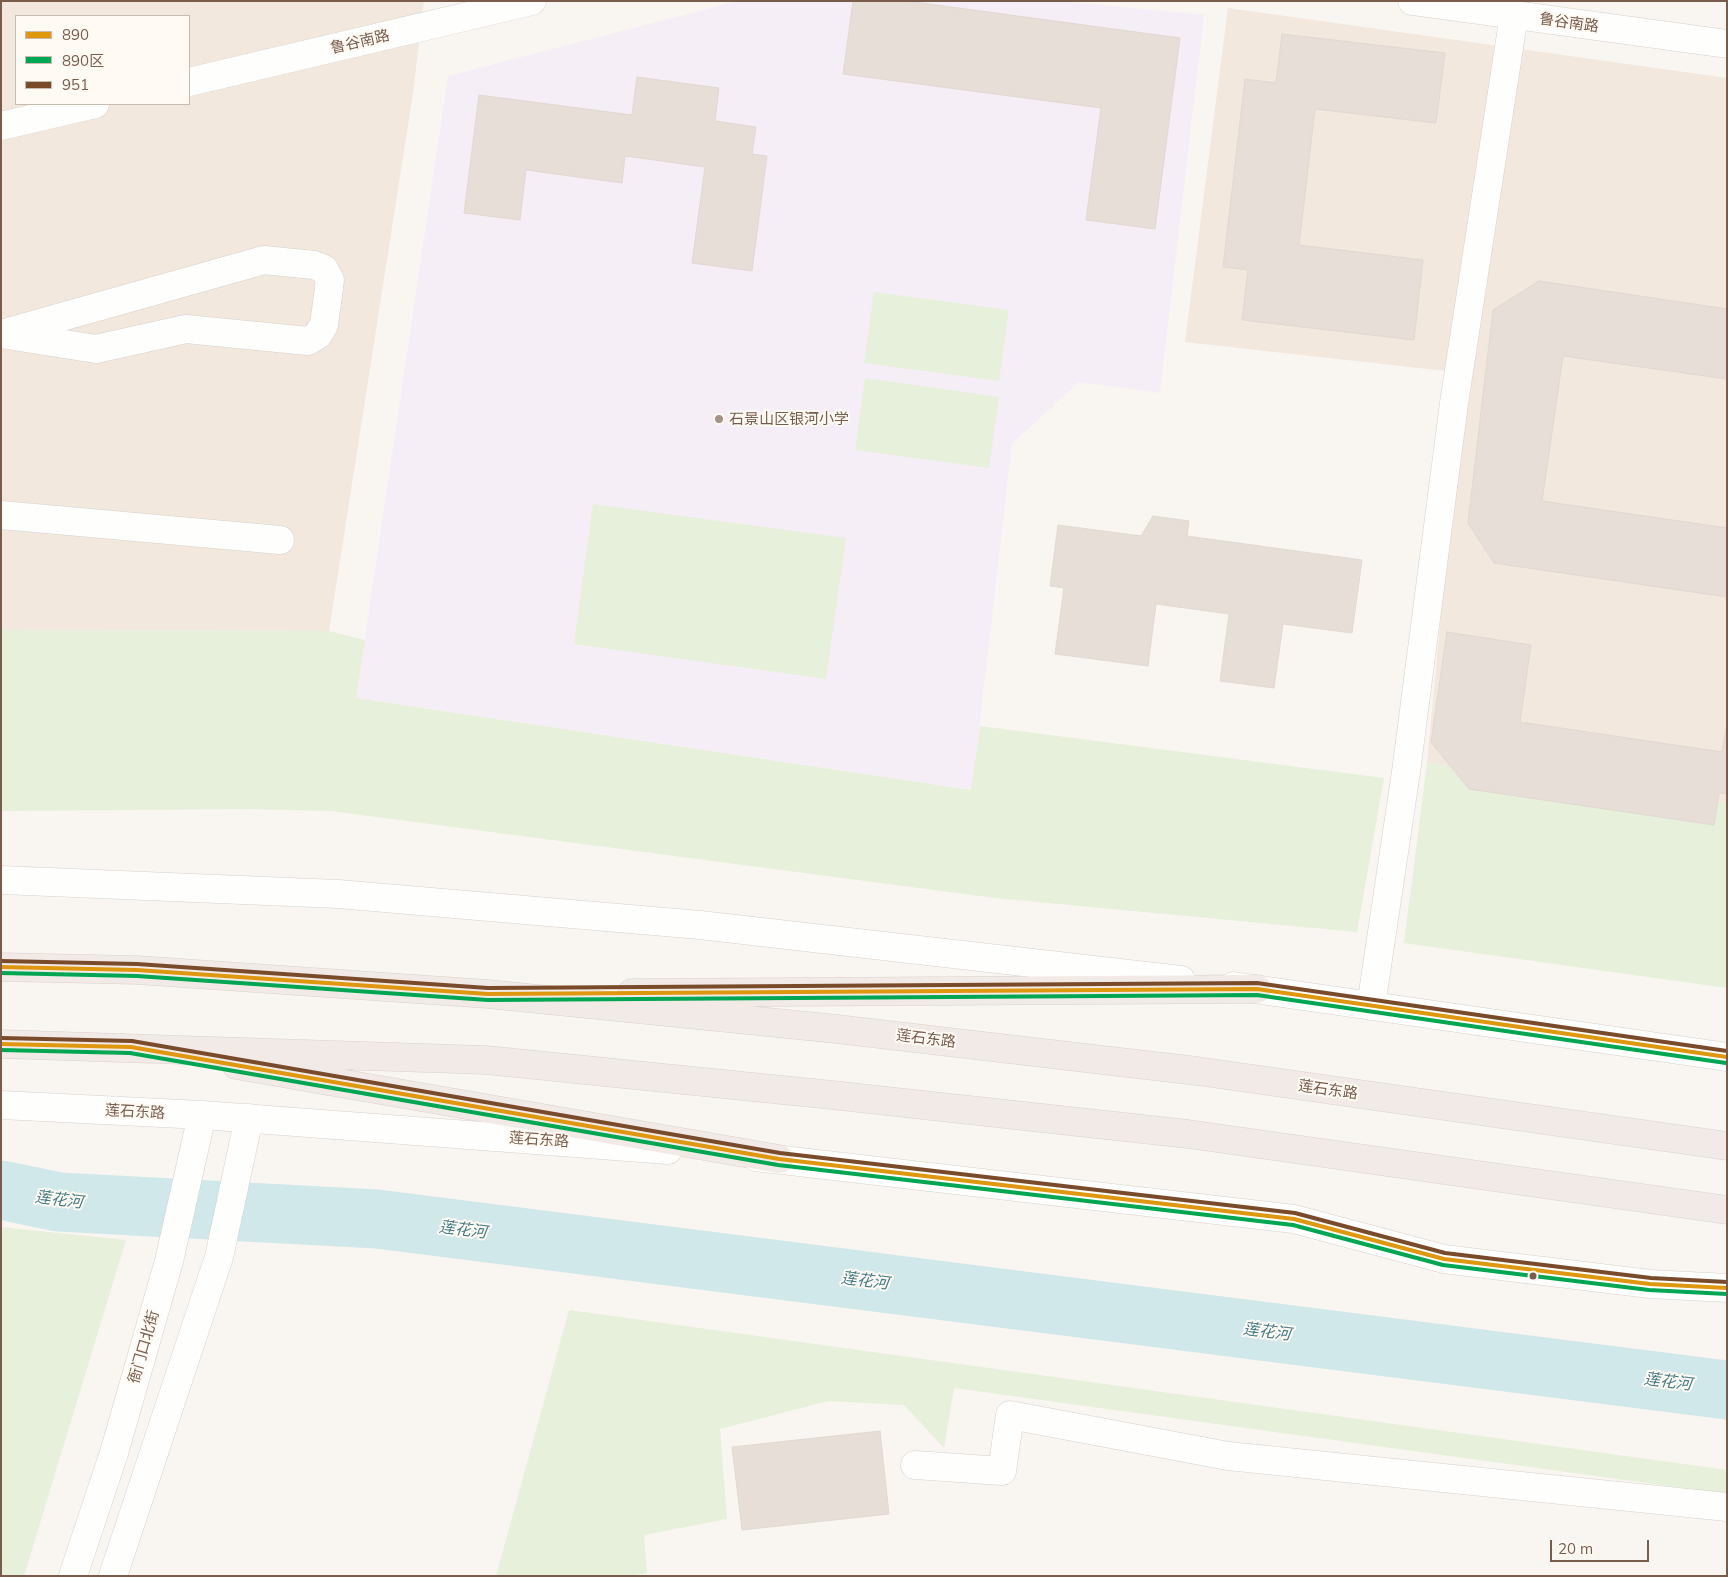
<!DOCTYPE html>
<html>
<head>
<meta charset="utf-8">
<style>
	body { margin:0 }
	#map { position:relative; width:1728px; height:1577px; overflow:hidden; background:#f9f5f0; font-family:Mulish,"Noto Sans SC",sans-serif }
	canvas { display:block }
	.frame { position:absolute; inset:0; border:2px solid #7a5c4d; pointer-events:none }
	.legend { position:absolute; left:15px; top:15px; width:175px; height:90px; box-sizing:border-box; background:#fffaf3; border:1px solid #cabbb1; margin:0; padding:6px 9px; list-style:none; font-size:15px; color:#7a5c4d }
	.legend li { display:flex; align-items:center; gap:10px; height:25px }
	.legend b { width:25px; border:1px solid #cabbb1 }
	.scale { position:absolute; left:1550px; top:1540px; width:99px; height:22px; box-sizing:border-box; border:2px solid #7a5c4d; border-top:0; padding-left:6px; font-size:15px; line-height:18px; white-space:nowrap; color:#7a5c4d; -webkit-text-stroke:4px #fffaf3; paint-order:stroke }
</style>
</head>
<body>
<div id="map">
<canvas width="1728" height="1577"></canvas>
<div class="frame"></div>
<ul class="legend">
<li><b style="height:6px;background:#de970f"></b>890</li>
<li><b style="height:6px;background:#00a651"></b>890区</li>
<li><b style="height:6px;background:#7a4b2a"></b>951</li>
</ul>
<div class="scale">20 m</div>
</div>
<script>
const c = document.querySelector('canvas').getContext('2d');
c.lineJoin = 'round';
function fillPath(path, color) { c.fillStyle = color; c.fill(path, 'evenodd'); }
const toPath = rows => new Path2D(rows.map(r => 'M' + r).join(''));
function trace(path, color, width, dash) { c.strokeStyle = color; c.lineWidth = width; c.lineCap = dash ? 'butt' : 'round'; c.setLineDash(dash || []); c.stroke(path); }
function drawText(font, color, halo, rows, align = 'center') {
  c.font = font + ' Mulish,"Noto Sans SC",sans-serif'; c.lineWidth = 4; c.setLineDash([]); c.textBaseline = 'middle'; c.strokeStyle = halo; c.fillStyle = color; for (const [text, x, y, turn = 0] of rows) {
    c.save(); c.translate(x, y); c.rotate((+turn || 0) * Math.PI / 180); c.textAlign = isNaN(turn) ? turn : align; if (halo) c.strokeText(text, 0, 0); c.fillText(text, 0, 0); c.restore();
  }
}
const residential = toPath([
	[1,1,424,1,413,93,329,631,1,630],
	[16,16,189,16,189,104,16,104],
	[1228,8,1727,78,1727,803,1427,763,1464,373,1185,342]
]);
const education = toPath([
	[738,1,1060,1,1204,15,1160,393,1079,382,1012,444,972,790,356,698,448,76]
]);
const green = toPath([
	[874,292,1009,310,999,381,864,363],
	[865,378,999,397,989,468,855,450],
	[593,504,846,538,826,679,574,644],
	[1,630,329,631,365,640,356,698,971,790,980,726,1384,778,1357,932,995,898,331,811,247,809,1,811],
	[1427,763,1727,803,1727,988,1404,943],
	[1,1227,126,1240,24,1576,1,1576],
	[569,1310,1727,1470,1727,1494,954,1388,944,1448,904,1405,828,1401,720,1429,727,1519,644,1535,647,1573,628,1576,496,1576]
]);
const river = toPath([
	[1,1190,59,1202,377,1219,1727,1390]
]);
const building = toPath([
	[853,1,907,1,1180,38,1155,229,1086,220,1101,108,843,74,853,1],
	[1282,34,1445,53,1436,123,1315,109,1299,245,1423,260,1414,340,1242,320,1248,270,1223,267,1245,79,1276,83,1282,34],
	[637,77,719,88,715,121,756,127,752,154,767,156,752,271,692,263,705,167,625,156,622,183,526,170,520,220,464,213,479,95,632,115,637,77],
	[1539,281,1727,309,1727,379,1563,356,1542,501,1727,528,1727,597,1494,563,1468,523,1493,310,1539,281],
	[1153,516,1189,521,1187,536,1362,560,1352,633,1283,624,1274,688,1220,681,1229,614,1156,604,1148,666,1055,654,1064,588,1050,586,1058,525,1141,536,1153,516],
	[1447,632,1531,645,1520,722,1722,752,1727,724,1727,794,1719,793,1714,825,1469,789,1431,742,1447,632],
	[880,1431,889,1514,742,1530,732,1447,880,1431]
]);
const minor = toPath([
	[1412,1,1727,44],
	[189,82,532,1],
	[1,126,95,104],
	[264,260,314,265,324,269,330,280,324,325,318,335,308,341,186,329,96,349,1,334,264,260],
	[1,515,280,540],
	[1,880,338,894,700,925,1181,980],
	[1233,986,1727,1057],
	[1371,1006,1406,772,1454,403,1514,15],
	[1,1105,202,1115,668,1150],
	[756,1157,1294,1219,1444,1259,1650,1284,1727,1288],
	[915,1465,1002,1471,1010,1415,1228,1456,1727,1507],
	[73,1576,114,1453,169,1261,202,1115],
	[113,1576,219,1257,249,1118]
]);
const highway = toPath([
	[1,967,137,970,488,994,837,1029,1197,1071,1727,1146],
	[632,993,1257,989],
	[1,1044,486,1060,832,1095,1188,1134,1727,1210],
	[236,1065,779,1159]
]);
const bus1 = toPath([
	[1,967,137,970,488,994,1257,989,1727,1057],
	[1,1044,131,1047,779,1159,1294,1219,1444,1259,1650,1284,1727,1288]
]);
const bus2 = toPath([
	[1,973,137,976,488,1000,1257,995,1726,1063],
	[1,1050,130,1053,778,1165,1293,1225,1443,1265,1649,1290,1727,1294]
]);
const bus3 = toPath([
	[1,961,137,964,488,988,1257,983,1727,1051],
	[1,1038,132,1041,780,1153,1295,1213,1445,1253,1651,1278,1727,1282]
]);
const markers = [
	[719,419,5,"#a69286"],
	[1533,1276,4.5,"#7a5c4d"]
];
const streetNames = [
	["鲁谷南路",1569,23,8],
	["鲁谷南路",360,42,-13],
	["莲石东路",926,1039,7],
	["莲石东路",1328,1090,8],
	["莲石东路",135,1112,3],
	["莲石东路",539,1140,4],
	["衙门口北街",144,1347,-74]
];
const poiNames = [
	["石景山区银河小学",729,419]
];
const waterNames = [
	["莲花河",59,1200,7],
	["莲花河",463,1230,7],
	["莲花河",865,1281,7],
	["莲花河",1267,1332,7],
	["莲花河",1668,1382,7]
];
fillPath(residential, '#f2e8de');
fillPath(education, '#f6eef6');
fillPath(green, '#e7f0db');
trace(river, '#d0e8ea', 59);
fillPath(building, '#e6ded7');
trace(building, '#e2d8d2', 1);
trace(minor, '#d7d1cb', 29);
trace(highway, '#dad1cc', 29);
trace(minor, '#fefefd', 28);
trace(highway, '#f2eae7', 28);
trace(bus1, '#de970f', 4);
trace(bus2, '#00a651', 4);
trace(bus3, '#7a4b2a', 4);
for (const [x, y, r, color] of markers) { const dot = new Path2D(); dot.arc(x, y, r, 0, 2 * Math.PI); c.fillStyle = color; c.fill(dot); trace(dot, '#fffaf3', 2); }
drawText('15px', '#7a5c4d', '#fffaf3', streetNames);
drawText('15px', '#7a5c4d', '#fffaf3', poiNames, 'left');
drawText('italic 16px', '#437c86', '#fffaf3', waterNames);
</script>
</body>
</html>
